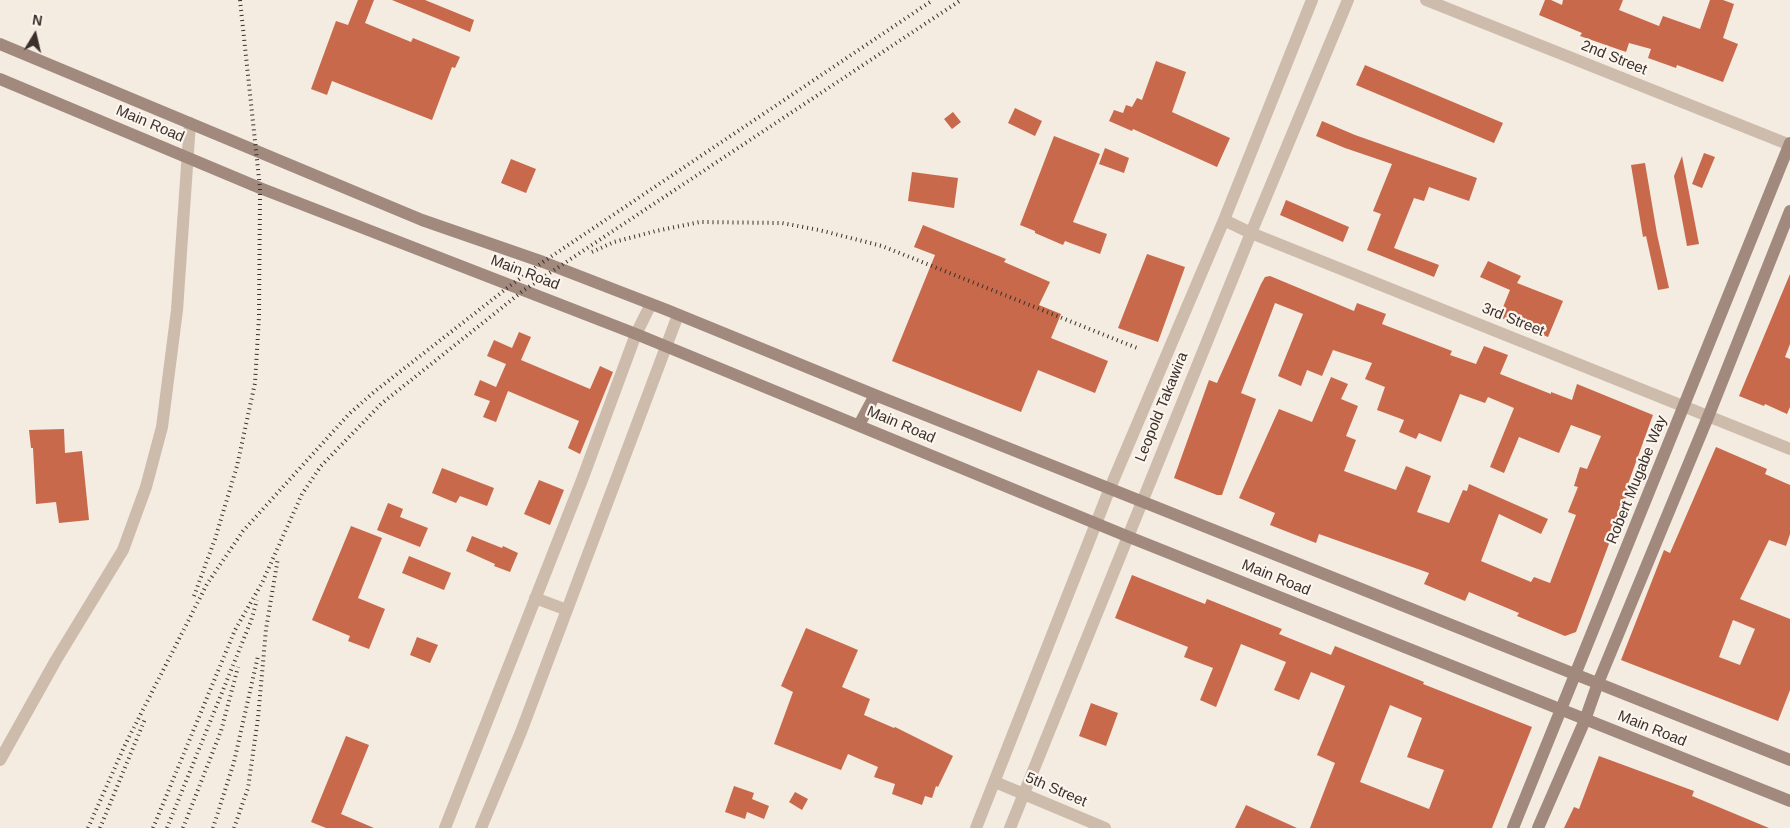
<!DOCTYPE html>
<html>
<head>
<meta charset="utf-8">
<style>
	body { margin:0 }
	#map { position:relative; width:1790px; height:828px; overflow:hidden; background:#f4ebe1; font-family:Helvetica,sans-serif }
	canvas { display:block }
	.north { position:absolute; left:10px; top:10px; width:50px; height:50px; -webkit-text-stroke:4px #fbf5ee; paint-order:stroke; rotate:9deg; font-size:14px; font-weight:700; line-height:20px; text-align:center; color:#3b302b }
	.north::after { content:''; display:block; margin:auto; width:18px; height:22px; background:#3b302b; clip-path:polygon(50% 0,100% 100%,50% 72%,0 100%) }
</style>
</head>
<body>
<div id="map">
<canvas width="1790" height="828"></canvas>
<div class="north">N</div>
</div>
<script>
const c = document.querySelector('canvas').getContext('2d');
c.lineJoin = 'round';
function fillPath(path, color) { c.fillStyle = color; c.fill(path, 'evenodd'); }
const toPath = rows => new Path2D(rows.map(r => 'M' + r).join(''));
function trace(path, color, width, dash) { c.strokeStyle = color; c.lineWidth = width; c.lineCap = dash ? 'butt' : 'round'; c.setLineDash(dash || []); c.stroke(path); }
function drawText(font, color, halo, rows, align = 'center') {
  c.font = font + ' Helvetica,sans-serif'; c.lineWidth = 4.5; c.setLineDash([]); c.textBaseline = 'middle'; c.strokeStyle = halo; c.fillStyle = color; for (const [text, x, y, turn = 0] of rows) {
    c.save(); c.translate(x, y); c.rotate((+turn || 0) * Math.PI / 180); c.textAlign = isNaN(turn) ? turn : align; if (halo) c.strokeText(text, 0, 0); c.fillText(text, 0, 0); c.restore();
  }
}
const building = toPath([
	[358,0,374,0,365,23,411,42,413,38,460,57,455,68,452,67,432,120,332,81,327,95,311,89,336,21,348,25],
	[392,0,425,0,474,20,470,32],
	[1545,0,1551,0,1562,5,1563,0,1623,0,1619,10,1659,26,1663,16,1700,29,1710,0,1723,0,1734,4,1723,38,1738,44,1723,82,1677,65,1676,68,1648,58,1651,49,1629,43,1626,52,1580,36,1582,33,1539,15],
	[1156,61,1186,72,1172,112,1230,138,1217,167,1133,129,1132,131,1109,121,1114,110,1123,113,1126,105,1132,107,1137,98,1142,100],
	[1365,65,1503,123,1494,143,1356,85],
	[1015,108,1042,121,1035,136,1008,123],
	[953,112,961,122,952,129,944,119],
	[1322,121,1355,135,1477,178,1469,201,1429,187,1424,201,1414,198,1394,248,1439,265,1434,277,1367,250,1381,214,1373,211,1392,164,1345,148,1316,136],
	[1054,136,1100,154,1073,222,1107,234,1100,254,1065,241,1063,245,1035,233,1035,231,1020,225],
	[1105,148,1129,158,1124,173,1099,164],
	[1704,153,1715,157,1702,188,1692,184],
	[1682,156,1699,244,1687,246,1674,176],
	[511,159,536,169,526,193,501,183],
	[1645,163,1657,234,1669,288,1658,290,1646,236,1643,237,1631,165],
	[912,172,958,178,954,208,908,201],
	[1286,200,1349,227,1343,242,1280,215],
	[923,225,1006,259,1004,262,1050,282,1039,305,1061,314,1051,338,1108,361,1095,393,1038,370,1021,412,892,361,935,255,914,247],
	[1147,254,1185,267,1158,342,1118,328],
	[1488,261,1521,276,1517,283,1563,301,1548,337,1499,317,1510,290,1480,277],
	[1790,274,1790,344,1785,357,1790,359,1790,407,1787,414,1765,404,1764,406,1739,396],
	[1270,276,1354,311,1357,303,1386,314,1382,324,1452,351,1450,355,1476,364,1484,346,1508,355,1500,374,1551,394,1551,392,1572,400,1577,384,1653,415,1628,484,1631,485,1576,632,1565,636,1517,616,1519,613,1469,592,1465,601,1424,584,1429,573,1319,534,1316,543,1270,525,1275,513,1239,498,1279,409,1312,422,1331,377,1348,384,1341,399,1358,406,1346,436,1356,440,1344,471,1396,490,1406,466,1431,476,1417,512,1449,523,1463,490,1467,491,1469,484,1548,519,1541,534,1499,514,1481,561,1531,582,1534,577,1550,583,1576,515,1568,512,1578,487,1574,486,1580,467,1587,469,1601,436,1571,425,1559,453,1519,437,1504,473,1490,467,1514,408,1488,397,1485,403,1460,394,1441,442,1419,433,1416,439,1399,432,1404,420,1377,410,1385,387,1365,379,1372,363,1333,350,1322,376,1307,370,1301,386,1278,376,1303,314,1275,303,1241,393,1256,399,1222,495,1217,495,1174,478,1209,380,1217,383,1261,284,1265,277],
	[519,332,531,337,521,360,590,389,600,366,613,372,580,454,568,448,579,421,508,391,496,422,483,417,490,401,474,395,480,380,496,387,506,364,487,356,494,340,512,348],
	[64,429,65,453,82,451,89,520,59,523,56,502,36,504,33,448,31,448,29,430],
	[1716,447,1767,469,1765,474,1790,485,1790,534,1786,546,1769,540,1740,599,1790,619,1790,690,1778,721,1621,660,1664,550,1670,553],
	[1733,620,1755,629,1740,665,1719,657],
	[442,468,494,488,487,506,460,496,456,503,432,493],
	[539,480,564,490,550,525,524,514],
	[388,503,403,509,400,517,428,528,420,547,377,530],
	[351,526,382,538,358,598,385,609,369,649,348,641,350,636,312,620],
	[472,536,502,548,503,546,518,553,510,572,494,566,495,564,466,551],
	[409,556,451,573,444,590,402,573],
	[1132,575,1205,604,1207,599,1282,629,1279,634,1331,655,1335,646,1424,682,1423,684,1532,727,1492,828,1310,828,1335,763,1317,755,1345,686,1311,672,1299,700,1274,690,1286,662,1241,644,1216,707,1200,700,1213,668,1184,657,1188,647,1115,618],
	[1390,705,1422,718,1407,757,1444,770,1429,809,1360,782],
	[806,628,858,650,842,687,870,699,864,715,894,728,895,727,953,756,938,787,936,786,932,798,925,796,922,805,892,794,895,784,874,777,878,767,848,754,841,770,774,744,793,692,781,686],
	[417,637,438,645,430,663,410,655],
	[1091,703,1118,713,1106,746,1079,736],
	[346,736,369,745,341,814,374,828,326,828,311,822],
	[1599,756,1694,791,1692,796,1769,828,1564,828,1574,807,1579,809],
	[734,786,754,793,752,799,769,806,764,819,747,812,745,819,725,812],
	[795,792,808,799,802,810,789,802],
	[1246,805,1297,828,1235,828]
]);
const street = toPath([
	[1426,0,1790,145],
	[1224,220,1251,233,1790,449],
	[535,598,567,610],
	[0,760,56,660,123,550,146,487,162,427,177,310,190,123],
	[995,782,1105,828],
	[445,828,582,480,636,334,651,304],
	[481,828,521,732,678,315],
	[976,828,1110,488,1224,220,1312,0],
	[1010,828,1251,233,1348,0]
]);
const secondary = toPath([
	[0,44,422,220,543,262,667,310,875,395,1790,760],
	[0,79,260,188,636,334,1129,537,1790,801],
	[859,425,875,395],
	[1513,828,1790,143],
	[1538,828,1585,720,1598,683,1708,417,1790,211]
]);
const rail = toPath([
	[592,252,614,242,656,231,700,222,782,223,819,230,882,246,1137,348],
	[194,596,215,539,237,466,255,383,259,317,260,188,240,0],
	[88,828,124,747,207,584,243,531,349,414,374,392,511,285,543,262,933,0],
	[100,828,145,719],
	[153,828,235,630,262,583,302,494,321,466,381,404,524,290,961,0],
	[167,828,251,621,257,600],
	[183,828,221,731,238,667],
	[213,828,234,762,258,656],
	[234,828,248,788,258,718,266,629,278,558]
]);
const streetNames = [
	["2nd Street",1614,58,22],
	["Main Road",150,124,23],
	["Main Road",525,273,21],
	["3rd Street",1513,320,22],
	["Leopold Takawira",1162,407,-68],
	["Main Road",901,425,23],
	["Robert Mugabe Way",1637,480,-68],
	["Main Road",1276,578,22],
	["Main Road",1652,729,22],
	["5th Street",1056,790,23]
];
fillPath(building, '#c8694b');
trace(street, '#cdbbac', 12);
trace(secondary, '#a18a7d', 12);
trace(rail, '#3b302b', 4, [1, 4]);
drawText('15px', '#3b302b', '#fbf5ee', streetNames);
</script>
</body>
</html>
